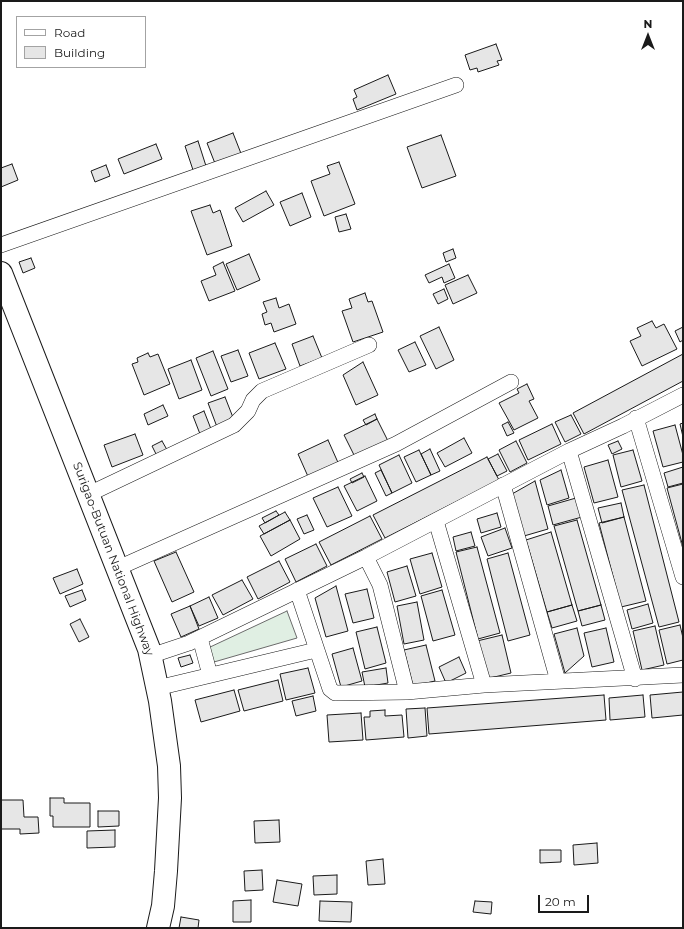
<!DOCTYPE html>
<html>
<head>
<meta charset="utf-8">
<style>
	body { margin:0 }
	#map { position:relative; width:684px; height:929px; overflow:hidden; background:#fff; font-family:Montserrat,sans-serif }
	canvas { display:block }
	.frame { position:absolute; inset:0; border:2px solid #1a1a1a; pointer-events:none }
	.legend { position:absolute; left:16px; top:16px; width:130px; height:52px; box-sizing:border-box; background:#fff; border:1px solid #a3a3a3; margin:0; padding:5px 7px; list-style:none; font-size:12px; color:#1a1a1a }
	.legend li { display:flex; align-items:center; gap:8px; height:20px }
	.legend b { width:20px; border:1px solid #a3a3a3 }
	.north { position:absolute; left:628px; top:16px; width:40px; height:40px; -webkit-text-stroke:3px #fff; paint-order:stroke; rotate:0deg; font-size:11px; font-weight:700; line-height:16px; text-align:center; color:#1a1a1a }
	.north::after { content:''; display:block; margin:auto; width:14px; height:18px; background:#1a1a1a; clip-path:polygon(50% 0,100% 100%,50% 72%,0 100%) }
	.scale { position:absolute; left:538px; top:895px; width:51px; height:18px; box-sizing:border-box; border:2px solid #1a1a1a; border-top:0; padding-left:5px; font-size:12px; line-height:14px; white-space:nowrap; color:#1a1a1a; -webkit-text-stroke:3px #fff; paint-order:stroke }
</style>
</head>
<body>
<div id="map">
<canvas width="684" height="929"></canvas>
<div class="frame"></div>
<ul class="legend">
<li><b style="height:5px;background:#fff"></b>Road</li>
<li><b style="height:11px;background:#e6e6e6"></b>Building</li>
</ul>
<div class="north">N</div>
<div class="scale">20 m</div>
</div>
<script>
const c = document.querySelector('canvas').getContext('2d');
c.lineJoin = 'round';
function fillPath(path, color) { c.fillStyle = color; c.fill(path, 'evenodd'); }
const toPath = rows => new Path2D(rows.map(r => 'M' + r).join(''));
function trace(path, color, width, dash) { c.strokeStyle = color; c.lineWidth = width; c.lineCap = dash ? 'butt' : 'round'; c.setLineDash(dash || []); c.stroke(path); }
function drawText(font, color, halo, rows, align = 'center') {
  c.font = font + ' Montserrat,sans-serif'; c.lineWidth = 3; c.setLineDash([]); c.textBaseline = 'middle'; c.strokeStyle = halo; c.fillStyle = color; for (const [text, x, y, turn = 0] of rows) {
    c.save(); c.translate(x, y); c.rotate((+turn || 0) * Math.PI / 180); c.textAlign = isNaN(turn) ? turn : align; if (halo) c.strokeText(text, 0, 0); c.fillText(text, 0, 0); c.restore();
  }
}
const green = toPath([
	[287,611,297,638,214,662,208,648,287,611]
]);
const building = toPath([
	[496,44,502,60,497,61,499,65,478,72,477,68,470,70,465,55,496,44],
	[388,75,396,94,357,110,353,99,357,97,354,90,388,75],
	[233,133,242,156,216,166,207,143,233,133],
	[441,135,456,176,422,188,407,147,441,135],
	[198,141,206,166,193,170,185,146,198,141],
	[156,144,162,159,124,174,118,159,156,144],
	[339,162,355,204,324,216,311,181,330,174,327,166,339,162],
	[12,164,18,180,1,187,1,168,12,164],
	[106,165,110,176,95,182,91,171,106,165],
	[266,191,274,205,243,222,235,208,266,191],
	[302,193,311,217,290,226,280,202,302,193],
	[210,205,213,213,220,210,232,246,207,255,191,211,210,205],
	[346,214,351,229,339,232,335,217,346,214],
	[453,249,456,258,446,262,443,253,453,249],
	[249,254,260,280,237,290,226,264,249,254],
	[31,258,35,268,23,273,19,262,31,258],
	[223,262,235,291,209,301,201,281,216,275,213,267,223,262],
	[449,264,455,278,444,283,442,277,429,283,425,275,449,264],
	[468,275,477,293,453,304,445,285,468,275],
	[444,289,448,299,438,304,433,294,444,289],
	[365,293,368,302,372,301,383,332,353,342,342,311,352,308,349,299,365,293],
	[276,298,279,308,289,304,296,324,274,332,271,323,265,325,262,314,267,312,263,302,276,298],
	[652,321,656,328,664,324,677,349,642,366,630,341,641,336,637,328,652,321],
	[439,327,454,360,436,369,420,336,439,327],
	[683,327,683,340,680,342,675,331,683,327],
	[313,336,322,358,300,366,292,344,313,336],
	[415,342,426,365,409,372,398,350,415,342],
	[275,343,286,369,259,379,249,353,275,343],
	[238,350,248,376,231,382,221,356,238,350],
	[213,351,228,389,211,396,196,358,213,351],
	[148,353,150,357,158,354,170,384,144,395,132,364,138,362,137,358,148,353],
	[683,354,683,381,584,434,573,413,683,354],
	[191,360,202,390,179,399,168,369,191,360],
	[363,362,378,395,356,405,343,375,363,362],
	[527,384,534,399,529,401,538,418,514,430,499,403,519,393,517,389,527,384],
	[225,397,234,420,217,427,208,403,225,397],
	[163,405,168,416,148,425,144,414,163,405],
	[204,411,211,429,200,434,193,416,204,411],
	[375,414,377,419,366,425,363,420,375,414],
	[571,415,581,434,565,442,555,422,571,415],
	[377,419,388,441,355,457,344,435,377,419],
	[508,422,514,433,507,436,502,425,508,422],
	[683,423,683,437,680,424,683,423],
	[552,424,561,444,528,460,519,440,552,424],
	[675,425,683,455,683,462,663,467,653,431,675,425],
	[135,434,143,455,112,467,104,445,135,434],
	[464,438,472,453,445,467,437,453,464,438],
	[328,440,340,467,310,481,298,454,328,440],
	[162,441,170,455,159,460,152,446,162,441],
	[516,441,527,463,510,472,499,450,516,441],
	[618,441,622,449,612,454,608,445,618,441],
	[430,449,440,471,431,475,421,454,430,449],
	[419,450,431,475,416,482,404,457,419,450],
	[633,450,642,481,621,487,613,455,633,450],
	[498,454,507,471,497,476,488,459,498,454],
	[399,455,412,483,392,493,379,465,399,455],
	[487,457,499,480,385,538,373,515,487,457],
	[608,460,618,497,594,503,584,467,608,460],
	[683,467,683,483,668,487,664,473,683,467],
	[381,470,392,493,386,496,375,473,381,470],
	[561,470,569,498,547,505,540,480,561,470],
	[362,473,364,477,352,483,350,479,362,473],
	[365,476,377,501,357,511,344,486,365,476],
	[535,481,548,529,524,536,512,494,535,481],
	[683,484,683,547,667,488,683,484],
	[644,485,679,622,659,627,622,490,644,485],
	[338,487,352,516,327,527,313,498,338,487],
	[576,498,582,517,553,525,548,506,576,498],
	[621,503,624,517,602,523,598,508,621,503],
	[276,511,279,515,265,523,262,518,276,511],
	[285,512,290,520,264,534,259,526,285,512],
	[497,513,501,527,481,533,477,519,497,513],
	[307,515,314,530,304,534,297,519,307,515],
	[370,516,382,539,331,565,319,542,370,516],
	[624,517,646,601,621,607,599,523,624,517],
	[290,520,300,539,271,556,260,536,290,520],
	[577,520,601,605,578,611,554,526,577,520],
	[505,528,512,548,488,556,481,537,505,528],
	[471,532,475,546,456,551,453,537,471,532],
	[551,532,572,605,547,612,526,540,551,532],
	[316,544,327,566,296,582,285,559,316,544],
	[477,547,500,633,478,639,456,552,477,547],
	[176,552,194,592,172,602,154,561,176,552],
	[432,553,442,587,420,594,410,559,432,553],
	[508,553,530,635,508,641,487,559,508,553],
	[279,561,290,582,258,599,247,577,279,561],
	[407,566,416,596,395,602,387,572,407,566],
	[77,569,83,584,60,594,53,578,77,569],
	[242,580,253,599,223,615,212,595,242,580],
	[336,586,348,631,326,637,315,598,336,586],
	[367,589,374,618,353,623,345,594,367,589],
	[82,590,86,600,70,607,65,596,82,590],
	[442,590,455,635,433,641,421,596,442,590],
	[209,597,218,618,199,626,190,606,209,597],
	[417,602,424,640,404,644,397,606,417,602],
	[648,604,653,623,632,629,627,610,648,604],
	[572,605,577,621,552,628,547,612,572,605],
	[601,605,605,620,582,626,578,611,601,605],
	[190,606,199,629,181,637,171,614,190,606],
	[80,619,89,637,79,642,70,624,80,619],
	[680,625,683,638,683,660,667,664,659,630,680,625],
	[655,626,664,665,642,670,633,631,655,626],
	[377,627,386,663,365,669,356,632,377,627],
	[577,628,584,656,565,673,554,634,577,628],
	[606,628,614,662,592,667,584,633,606,628],
	[502,635,511,673,486,679,477,641,502,635],
	[426,645,435,681,413,686,404,650,426,645],
	[353,648,362,681,341,687,332,654,353,648],
	[190,655,193,663,181,667,178,658,190,655],
	[459,657,466,673,446,683,439,667,459,657],
	[308,668,315,693,286,700,280,674,308,668],
	[386,668,388,683,365,687,362,672,386,668],
	[278,680,283,701,244,711,238,690,278,680],
	[234,690,240,711,201,722,195,700,234,690],
	[683,692,683,715,652,718,650,695,683,692],
	[604,695,606,720,429,734,427,708,604,695],
	[643,695,645,717,610,720,609,698,643,695],
	[313,696,316,711,296,716,292,701,313,696],
	[425,708,427,736,408,738,406,709,425,708],
	[385,710,385,716,402,715,404,737,366,740,364,717,370,717,370,711,385,710],
	[361,713,363,740,329,742,327,715,361,713],
	[50,798,64,798,64,803,90,803,90,827,53,827,53,816,50,816,50,798],
	[1,800,23,800,24,817,38,817,39,833,20,834,20,829,1,829,1,800],
	[98,811,119,811,119,826,98,827,98,811],
	[279,820,280,842,255,843,254,821,279,820],
	[115,830,115,847,87,848,87,831,115,830],
	[597,843,598,863,574,865,573,845,597,843],
	[540,850,561,850,561,862,540,863,540,850],
	[383,859,385,884,368,885,366,861,383,859],
	[262,870,263,890,245,891,244,871,262,870],
	[337,875,337,894,314,895,313,876,337,875],
	[277,880,302,884,298,906,273,902,277,880],
	[251,900,251,922,233,922,233,901,251,900],
	[320,901,352,902,351,922,319,921,320,901],
	[475,901,492,902,491,914,473,912,475,901],
	[181,917,199,920,198,928,179,928,181,917]
]);
const minor = toPath([
	[1,245,456,85],
	[636,418,683,577],
	[569,451,635,679],
	[503,485,558,681],
	[89,494,234,425,248,411,253,400,262,391,369,345],
	[436,521,484,685],
	[366,557,380,585,407,692],
	[118,568,396,444,511,382],
	[297,590,330,689,335,693,407,692,484,685,683,675],
	[200,638,210,675],
	[150,656,189,643,366,557,569,451,623,426,683,395],
	[157,688,316,650]
]);
const trunk = toPath([
	[1,273,149,649,160,701,169,766,170,798,166,871,163,906,158,928]
]);
const streetNames = [
	["Surigao-Butuan National Highway",113,559,69]
];
fillPath(green, '#e0efe3');
trace(green, '#6a6a6a', 1);
fillPath(building, '#e6e6e6');
trace(building, '#1a1a1a', 1);
trace(minor, '#1a1a1a', 16);
trace(trunk, '#1a1a1a', 24);
trace(minor, '#fff', 15);
trace(trunk, '#fff', 22);
drawText('12px', '#1a1a1a', '#fff', streetNames);
</script>
</body>
</html>
